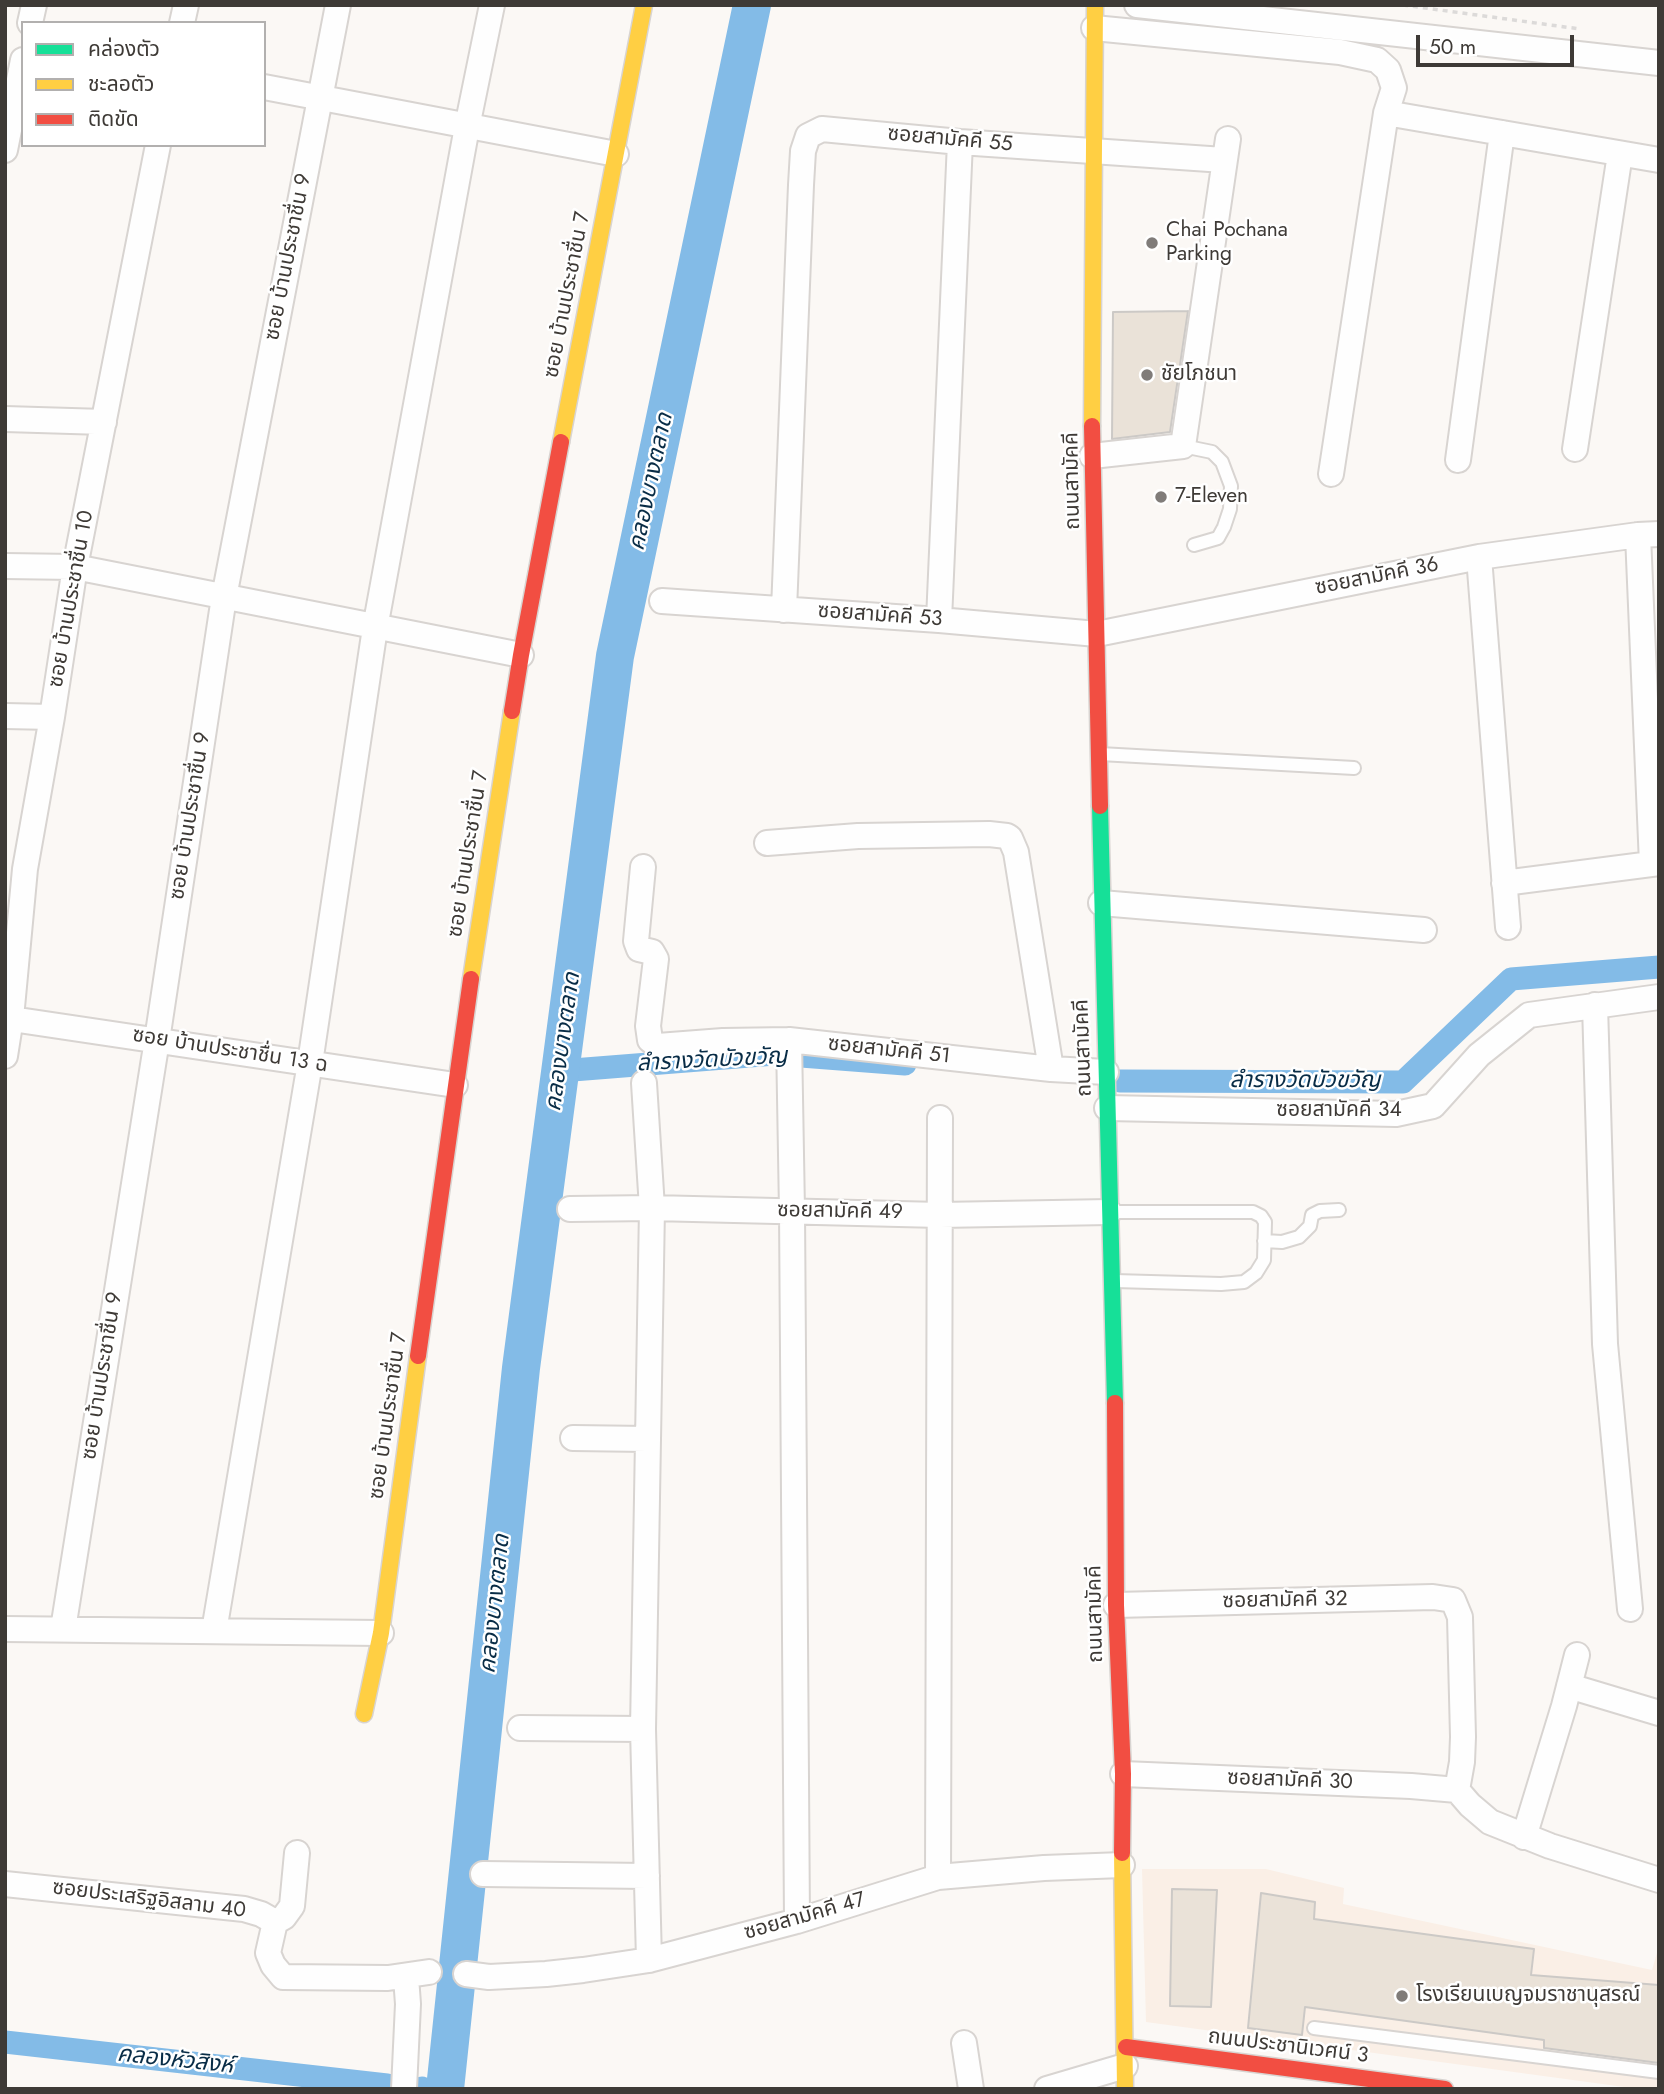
<!DOCTYPE html>
<html>
<head>
<meta charset="utf-8">
<style>
	body { margin:0 }
	#map { position:relative; width:1664px; height:2094px; overflow:hidden; background:#fbf8f5; font-family:Jost,"Noto Sans Thai",sans-serif }
	canvas { display:block }
	.frame { position:absolute; inset:0; border:7px solid #3e3a36; pointer-events:none }
	.legend { position:absolute; left:21px; top:21px; width:245px; height:126px; box-sizing:border-box; background:#fff; border:2px solid #b2b0af; margin:0; padding:9px 12px; list-style:none; font-size:21px; color:#3e3a36 }
	.legend li { display:flex; align-items:center; gap:14px; height:35px }
	.legend b { width:35px; border:2px solid #b2b0af }
	.scale { position:absolute; left:1416px; top:35px; width:158px; height:32px; box-sizing:border-box; border:4px solid #3e3a36; border-top:0; padding-left:9px; font-size:21px; line-height:24px; white-space:nowrap; color:#3e3a36; -webkit-text-stroke:5px #fff; paint-order:stroke }
</style>
</head>
<body>
<div id="map">
<canvas width="1664" height="2094"></canvas>
<div class="frame"></div>
<ul class="legend">
<li><b style="height:9px;background:#16e098"></b>คล่องตัว</li>
<li><b style="height:9px;background:#ffcf43"></b>ชะลอตัว</li>
<li><b style="height:9px;background:#f24e42"></b>ติดขัด</li>
</ul>
<div class="scale">50 m</div>
</div>
<script>
const c = document.querySelector('canvas').getContext('2d');
c.lineJoin = 'round';
function fillPath(path, color) { c.fillStyle = color; c.fill(path, 'evenodd'); }
const toPath = rows => new Path2D(rows.map(r => 'M' + r).join(''));
function trace(path, color, width, dash) { c.strokeStyle = color; c.lineWidth = width; c.lineCap = dash ? 'butt' : 'round'; c.setLineDash(dash || []); c.stroke(path); }
function drawText(font, color, halo, rows, align = 'center') {
  c.font = font + ' Jost,"Noto Sans Thai",sans-serif'; c.lineWidth = 5; c.setLineDash([]); c.textBaseline = 'middle'; c.strokeStyle = halo; c.fillStyle = color; for (const [text, x, y, turn = 0] of rows) {
    c.save(); c.translate(x, y); c.rotate((+turn || 0) * Math.PI / 180); c.textAlign = isNaN(turn) ? turn : align; if (halo) c.strokeText(text, 0, 0); c.fillText(text, 0, 0); c.restore();
  }
}
const built = toPath([
	[1142,1869,1266,1869,1344,1888,1343,1904,1652,1970,1659,1946,1659,2089,1639,2089,1146,2022]
]);
const canal = toPath([
	[560,1071,775,1054,905,1064],
	[1120,1081,1403,1082,1511,979,1659,967],
	[5,2042,387,2085],
	[422,2088,424,2089]
]);
const river = toPath([
	[445,2089,521,1368,615,656,752,5]
]);
const building = toPath([
	[1188,311,1170,432,1112,439,1113,312,1188,311],
	[1172,1889,1217,1890,1211,2007,1170,2006,1172,1889],
	[1261,1893,1315,1902,1314,1919,1534,1949,1531,1975,1659,1985,1659,2063,1544,2048,1544,2040,1305,2007,1302,2035,1248,2028,1261,1893]
]);
const path = toPath([
	[1403,5,1580,29]
]);
const lane = toPath([
	[1183,446,1212,452,1222,462,1231,486,1230,509,1224,527,1218,538,1194,545],
	[1100,754,1354,768],
	[1113,1212,1253,1212,1261,1216,1265,1222,1264,1260,1256,1273,1244,1282,1221,1284,1115,1281],
	[1264,1241,1282,1242,1299,1237,1310,1226,1312,1215,1320,1211,1339,1210],
	[1314,2028,1659,2072]
]);
const street = toPath([
	[1137,5,1659,63],
	[30,23,34,5],
	[182,23,186,5],
	[1094,28,1340,52,1377,60,1388,70,1394,88,1386,113,1331,474],
	[264,87,616,154],
	[1386,113,1659,160],
	[5,150,23,60],
	[5,419,104,422],
	[1575,449,1620,154],
	[1092,456,1183,446,1228,139],
	[1458,460,1502,133],
	[1638,535,1652,864],
	[1479,557,1508,927],
	[5,566,75,567,521,655],
	[662,601,939,620,1097,634,1479,557,1638,535,1659,534],
	[784,610,801,185,803,151,808,136,822,129,960,142,1224,160],
	[939,620,960,142],
	[5,716,52,717],
	[767,843,858,836,989,834,1007,836,1010,838,1016,852,1051,1069],
	[643,867,636,941,639,949,652,952,656,959,648,1026,650,1040,658,1046,723,1041,789,1040,1051,1069,1106,1072],
	[1504,883,1659,863],
	[1101,903,1424,930],
	[1595,1005,1605,1344,1630,1609],
	[5,1018,455,1085],
	[789,1040,792,1211,797,1921],
	[5,1056,11,1018,25,869,52,717,75,567,158,145],
	[644,1083,652,1208,643,1729,649,1960],
	[1107,1108,1396,1114,1433,1106,1479,1055,1529,1015,1659,997],
	[570,1209,652,1208,940,1215,1109,1212],
	[573,1438,647,1439],
	[1116,1605,1433,1597,1453,1600,1460,1617,1463,1737,1462,1762,1457,1790],
	[5,1629,381,1633],
	[63,1629,157,1040,224,597,338,5],
	[214,1631,310,1063,375,628,467,127,492,5],
	[1569,1686,1659,1713],
	[520,1728,643,1729],
	[1123,1774,1411,1786,1457,1790],
	[1457,1790,1470,1805,1490,1822,1550,1846,1659,1880],
	[1524,1837,1564,1706,1577,1655],
	[483,1874,647,1876],
	[938,1877,940,1118],
	[5,1884,244,1909,261,1914,275,1922,268,1953,273,1965,283,1977,388,1978,429,1972],
	[275,1922,284,1917,292,1906,297,1853],
	[466,1974,489,1977,546,1974,583,1970,649,1960,797,1921,938,1877,1044,1868,1122,1865],
	[964,2043,971,2089],
	[404,2089,408,2004,406,1977],
	[1047,2089,1125,2066]
]);
const fast = toPath([
	[1100,806,1115,1403]
]);
const slow = toPath([
	[1092,426,1095,5],
	[561,442,644,5],
	[471,979,512,711],
	[364,1714,381,1633,418,1356],
	[1122,1853,1125,2089]
]);
const jam = toPath([
	[1092,426,1100,806],
	[512,711,521,655,561,442],
	[418,1356,471,979],
	[1115,1403,1116,1605,1123,1774,1122,1853],
	[1126,2047,1445,2089]
]);
const markers = [
	[1152,243,7,"#807c79"],
	[1147,375,7,"#807c79"],
	[1161,497,7,"#807c79"],
	[1402,1996,7,"#807c79"]
];
const streetNames = [
	["ซอยสามัคคี 55",950,140,5],
	["ซอย บ้านประชาชื่น 9",289,257,-79],
	["ซอย บ้านประชาชื่น 7",568,295,-79],
	["ถนนสามัคคี",1073,481,-91],
	["ซอยสามัคคี 36",1377,577,-11],
	["ซอย บ้านประชาชื่น 10",72,599,-80],
	["ซอยสามัคคี 53",880,616,4],
	["ซอย บ้านประชาชื่น 9",191,816,-81],
	["ซอย บ้านประชาชื่น 7",469,854,-81],
	["ถนนสามัคคี",1084,1048,-92],
	["ซอย บ้านประชาชื่น 13 ฉ",230,1051,9],
	["ซอยสามัคคี 51",889,1051,6],
	["ซอยสามัคคี 34",1339,1111],
	["ซอยสามัคคี 49",840,1212,1],
	["ซอย บ้านประชาชื่น 9",103,1376,-81],
	["ซอย บ้านประชาชื่น 7",389,1416,-82],
	["ซอยสามัคคี 32",1285,1601,-1],
	["ถนนสามัคคี",1096,1614,-91],
	["ซอยสามัคคี 30",1290,1781,2],
	["ซอยประเสริฐอิสลาม 40",149,1900,7],
	["ซอยสามัคคี 47",805,1917,-16],
	["ถนนประชานิเวศน์ 3",1288,2047,7]
];
const poiNames = [
	["Chai Pochana",1166,231],
	["Parking",1166,255],
	["ชัยโภชนา",1161,375],
	["7-Eleven",1175,497],
	["โรงเรียนเบญจมราชานุสรณ์",1416,1996]
];
const waterNames = [
	["คลองบางตลาด",652,482,-78],
	["คลองบางตลาด",564,1042,-82],
	["ลำรางวัดบัวขวัญ",712,1061,-3],
	["ลำรางวัดบัวขวัญ",1305,1081],
	["คลองบางตลาด",496,1604,-84],
	["คลองหัวสิงห์",175,2061,6]
];
fillPath(built, '#faefe6');
trace(canal, '#83bbe7', 23);
trace(river, '#83bbe7', 38);
fillPath(building, '#eae2d8');
trace(building, '#ccc9c6', 2);
trace(lane, '#d8d4d1', 16);
trace(street, '#d8d4d1', 28);
trace(fast, '#d8d4d1', 19);
trace(slow, '#d8d4d1', 19);
trace(jam, '#d8d4d1', 19);
trace(path, '#dcdad9', 3.5, [5, 5]);
trace(lane, '#fefefe', 12);
trace(street, '#fefefe', 24);
trace(fast, '#16e098', 16);
trace(slow, '#ffcf43', 16);
trace(jam, '#f24e42', 16);
for (const [x, y, r, color] of markers) { const dot = new Path2D(); dot.arc(x, y, r, 0, 2 * Math.PI); c.fillStyle = color; c.fill(dot); trace(dot, '#fff', 2.5); }
drawText('21px', '#3e3a36', '#fff', streetNames);
drawText('21px', '#3e3a36', '#fff', poiNames, 'left');
drawText('italic 23px', '#082c46', '#fff', waterNames);
</script>
</body>
</html>
